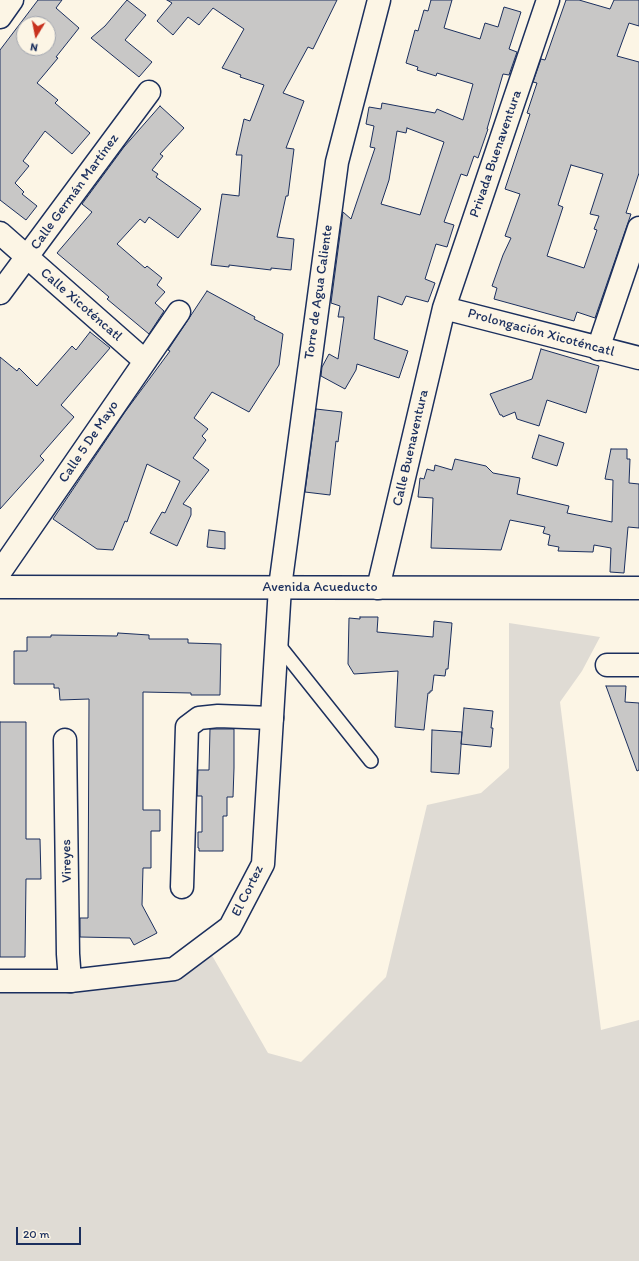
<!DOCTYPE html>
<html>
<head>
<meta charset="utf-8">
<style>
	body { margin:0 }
	#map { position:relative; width:639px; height:1261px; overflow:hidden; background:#fcf5e5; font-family:Itim,sans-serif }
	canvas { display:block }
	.north { position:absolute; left:16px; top:16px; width:40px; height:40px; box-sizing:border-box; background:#fcf5e5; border:1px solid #a2a6af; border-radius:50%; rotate:190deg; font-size:11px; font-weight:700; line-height:16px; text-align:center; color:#1b2f5e }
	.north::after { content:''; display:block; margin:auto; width:14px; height:18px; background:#c8321e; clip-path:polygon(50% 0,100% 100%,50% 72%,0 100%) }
	.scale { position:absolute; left:16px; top:1227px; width:65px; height:18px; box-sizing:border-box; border:2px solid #1b2f5e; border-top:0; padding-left:5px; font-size:12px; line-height:14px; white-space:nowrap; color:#1b2f5e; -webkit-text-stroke:3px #fcf5e5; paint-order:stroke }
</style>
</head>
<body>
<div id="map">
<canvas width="639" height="1261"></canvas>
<div class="north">N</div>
<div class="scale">20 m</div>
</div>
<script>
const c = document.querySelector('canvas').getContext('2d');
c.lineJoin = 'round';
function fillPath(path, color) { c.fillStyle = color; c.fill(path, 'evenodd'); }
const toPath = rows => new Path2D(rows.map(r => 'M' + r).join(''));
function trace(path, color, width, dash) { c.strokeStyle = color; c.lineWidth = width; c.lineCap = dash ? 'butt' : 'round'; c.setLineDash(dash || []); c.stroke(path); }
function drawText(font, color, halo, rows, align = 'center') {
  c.font = font + ' Itim,sans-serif'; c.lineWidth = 3.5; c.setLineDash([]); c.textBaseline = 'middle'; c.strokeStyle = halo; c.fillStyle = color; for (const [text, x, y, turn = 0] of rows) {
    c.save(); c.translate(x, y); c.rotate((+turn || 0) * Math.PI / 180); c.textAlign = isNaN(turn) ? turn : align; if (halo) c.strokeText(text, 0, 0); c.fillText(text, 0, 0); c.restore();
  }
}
const green = toPath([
	[509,623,600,637,582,671,560,702,601,1030,639,1020,639,1261,0,1261,0,981,174,969,206,945,268,1053,301,1062,386,977,427,805,481,793,509,768]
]);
const building = toPath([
	[38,0,62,0,56,8,79,28,56,57,58,58,37,83,58,100,55,103,90,133,72,154,45,131,23,161,29,166,15,183,24,192,22,194,37,206,26,220,0,200,0,50,38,0],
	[24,24,48,24,48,48,24,48,24,24],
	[127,0,146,15,125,40,152,62,139,77,91,38,105,26,127,0],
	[167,0,337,0,313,49,308,47,283,93,304,101,286,148,294,149,288,196,286,196,277,237,294,239,291,270,271,268,271,270,229,265,229,267,211,265,222,194,239,196,242,155,236,155,244,119,250,121,264,85,240,77,241,75,222,68,244,29,213,8,199,25,188,17,173,35,157,21,172,3,167,0],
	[431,0,452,0,444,28,480,39,485,23,498,27,504,7,521,12,509,49,517,52,509,75,503,74,487,129,488,129,478,158,474,156,467,176,461,174,444,222,454,225,447,247,436,244,425,279,435,283,428,302,406,296,402,305,378,296,374,339,408,351,399,378,357,364,356,370,345,389,321,376,322,367,329,354,338,359,344,317,338,317,340,306,331,303,343,212,351,219,375,148,370,147,374,126,366,124,369,107,381,109,382,103,435,113,437,109,463,120,473,84,437,73,436,76,417,70,418,67,406,63,415,30,418,31,424,10,428,11,431,0],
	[407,128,444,142,420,215,381,204,389,180,397,131,406,133,407,128],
	[566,0,579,0,610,9,614,0,639,0,639,26,629,23,617,56,639,62,639,173,626,213,631,214,595,318,577,312,574,321,494,299,497,288,492,286,503,255,511,238,505,236,520,194,505,189,530,114,527,113,537,83,533,82,541,59,545,60,566,0],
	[571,165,603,174,590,214,599,216,594,229,597,230,584,268,547,256,563,207,558,205,571,165],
	[160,106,184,128,160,154,163,156,152,170,158,174,156,177,201,209,178,238,149,217,145,223,140,219,117,244,145,268,147,266,162,278,157,285,165,292,155,303,164,311,149,334,107,299,109,297,57,253,92,212,82,204,124,147,160,106],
	[207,291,255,317,254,319,283,334,279,365,249,412,212,392,194,418,208,429,202,436,206,440,193,458,209,470,183,504,191,508,191,515,177,546,150,533,162,512,165,513,180,481,147,464,127,522,125,521,113,550,97,549,53,519,125,412,170,351,168,350,207,291],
	[90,332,110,348,61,405,74,417,40,456,44,460,0,509,0,357,17,371,19,368,37,386,72,346,76,350,90,332],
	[541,349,599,366,586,413,547,400,539,426,517,419,515,412,503,417,502,415,500,415,490,394,532,379,541,349],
	[316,409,342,412,338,442,336,441,330,495,305,492,316,409],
	[539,435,564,443,557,466,532,458,539,435],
	[611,449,627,449,627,459,630,459,629,483,639,484,639,528,628,527,624,573,610,572,611,548,594,545,593,552,558,551,559,547,548,545,550,535,543,533,545,527,510,520,501,550,431,548,433,498,418,497,420,478,424,479,427,469,434,471,435,465,452,470,455,459,486,466,493,473,520,478,517,494,569,506,567,513,612,522,613,480,605,479,611,449],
	[209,530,225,532,225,549,207,547,209,530],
	[360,617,378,617,377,632,433,637,434,621,452,623,448,669,446,669,445,676,434,675,432,691,430,691,430,693,428,693,424,730,395,727,398,671,354,674,348,664,349,618,360,619,360,617],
	[118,633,149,635,149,639,188,639,188,643,221,644,220,695,191,695,191,693,143,692,143,810,160,810,160,831,151,831,151,868,143,868,142,905,157,933,134,945,130,938,80,937,80,918,88,918,89,699,60,700,59,688,54,688,54,684,14,684,14,651,27,651,27,637,51,637,51,635,117,636,118,633],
	[606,686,626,686,625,702,639,703,639,770,637,771,606,686],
	[464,708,493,711,491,728,493,728,491,747,461,744,464,708],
	[0,722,26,722,26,839,40,839,41,879,26,879,25,957,0,957,0,722],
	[210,729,234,729,234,768,233,797,227,797,227,816,223,816,223,851,199,851,199,848,198,848,198,832,202,832,202,796,197,796,198,770,209,770,210,729],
	[432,730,462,732,459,774,431,772,432,730]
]);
const service = toPath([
	[277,643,371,761]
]);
const minor = toPath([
	[0,17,12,0],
	[0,233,145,361],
	[0,293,149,92],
	[444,308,639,358],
	[598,349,639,228],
	[0,572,179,312],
	[280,587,337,162,379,0],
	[378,588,444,308,548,0],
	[607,665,639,665],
	[65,740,68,954,70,981],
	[182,887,187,727,199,718,218,716,272,718]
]);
const tertiary = toPath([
	[0,981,70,981,174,969,230,927,263,864,280,587]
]);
const secondary = toPath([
	[0,587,639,588]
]);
const streetNames = [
	["Privada Buenaventura",496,154,-71],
	["Calle Germán Martínez",75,192,-54],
	["Torre de Agua Caliente",319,292,-82],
	["Calle Xicoténcatl",81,305,41],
	["Prolongación Xicoténcatl",541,333,15],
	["Calle 5 De Mayo",89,442,-56],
	["Calle Buenaventura",411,448,-77],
	["Avenida Acueducto",320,587],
	["Vireyes",67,861,-91],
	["El Cortez",248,891,-64]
];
fillPath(green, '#dfdbd4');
fillPath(building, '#c8c7c6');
trace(building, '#1b2f5e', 1);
trace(service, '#1b2f5e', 16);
trace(minor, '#1b2f5e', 25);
trace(tertiary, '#1b2f5e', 25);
trace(secondary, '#1b2f5e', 25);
trace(service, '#fcf5e5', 13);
trace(minor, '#fcf5e5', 22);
trace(tertiary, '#fcf5e5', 22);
trace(secondary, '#fcf5e5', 22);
drawText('14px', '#1b2f5e', '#fcf5e5', streetNames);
</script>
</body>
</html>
